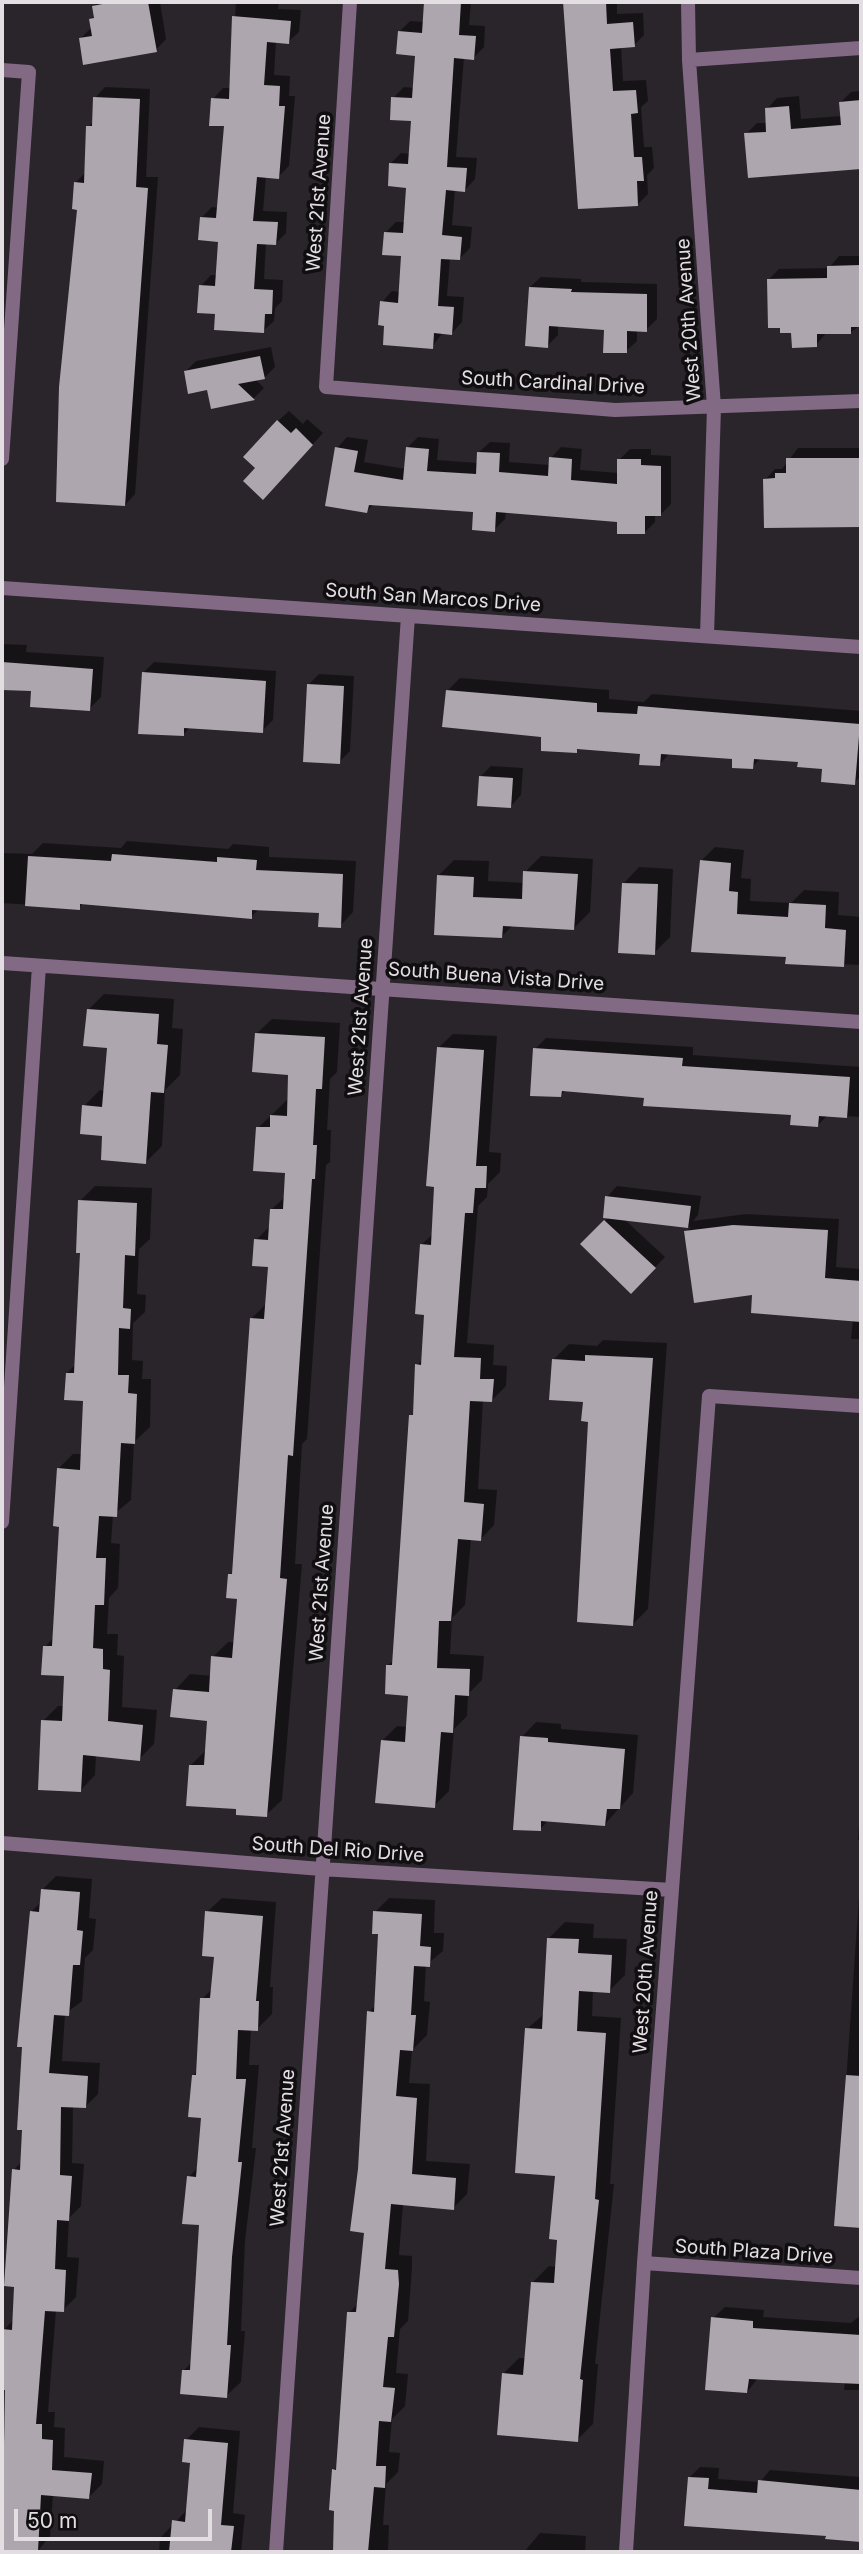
<!DOCTYPE html>
<html>
<head>
<meta charset="utf-8">
<style>
	body { margin:0 }
	#map { position:relative; width:863px; height:2554px; overflow:hidden; background:#2a242b; font-family:Inter,sans-serif }
	canvas { display:block }
	.frame { position:absolute; inset:0; border:4px solid #e2dee2; pointer-events:none }
	.scale { position:absolute; left:14px; top:2509px; width:198px; height:32px; box-sizing:border-box; border:4px solid #e2dee2; border-top:0; padding-left:9px; font-size:21px; line-height:24px; white-space:nowrap; color:#e2dee2; -webkit-text-stroke:5px #110e11; paint-order:stroke }
</style>
</head>
<body>
<div id="map">
<canvas width="863" height="2554"></canvas>
<div class="frame"></div>
<div class="scale">50 m</div>
</div>
<script>
const c = document.querySelector('canvas').getContext('2d');
c.lineJoin = 'round';
function fillPath(path, color) { c.fillStyle = color; c.fill(path, 'evenodd'); }
const toPath = rows => new Path2D(rows.map(r => 'M' + r).join(''));
function trace(path, color, width, dash) { c.strokeStyle = color; c.lineWidth = width; c.lineCap = dash ? 'butt' : 'round'; c.setLineDash(dash || []); c.stroke(path); }
function drawText(font, color, halo, rows, align = 'center') {
  c.font = font + ' Inter,sans-serif'; c.lineWidth = 7; c.setLineDash([]); c.textBaseline = 'middle'; c.strokeStyle = halo; c.fillStyle = color; for (const [text, x, y, turn = 0] of rows) {
    c.save(); c.translate(x, y); c.rotate((+turn || 0) * Math.PI / 180); c.textAlign = isNaN(turn) ? turn : align; if (halo) c.strokeText(text, 0, 0); c.fillText(text, 0, 0); c.restore();
  }
}
const shadow = toPath([
	[24,2,51,2,49,4],
	[98,2,160,2,166,39,156,50,80,39,91,28,91,20,95,15,94,6],
	[236,2,279,2,278,9,301,10,299,32,288,42,276,41,274,75,290,76,289,96,295,96,289,166,278,177,266,176,263,211,287,212,286,233,275,244,266,243,264,279,283,280,282,301,275,308,274,321,263,331,217,312,201,286,211,275,217,275,220,240,201,218,212,207,219,208,225,125,213,99,223,88,231,88],
	[425,2,471,2,469,25,485,26,484,47,473,58,464,57,456,157,477,158,475,179,465,190,455,189,452,225,472,227,470,248,460,258,450,258,447,296,464,297,462,322,452,333,443,332,432,347,386,324,382,302,392,291,401,292,403,255,386,232,396,222,406,222,408,186,390,164,401,153,411,154,413,120,393,98,404,87,415,88,417,54,399,32,410,21,424,22],
	[563,2,617,2,617,14,643,13,644,35,634,45,621,46,623,81,646,80,648,101,641,107,644,147,652,147,654,168,647,175,648,194,638,204,580,207],
	[105,87,150,89,146,177,158,177,135,494,125,505,75,183,86,172,88,127,94,121,95,98],
	[861,91,861,169,749,176,746,134,757,123,768,123,767,109,777,98,799,96,801,119,842,116,841,102,851,92],
	[839,256,861,256,861,325,851,332,827,332,816,345,793,331,768,280,779,269,829,268],
	[541,277,581,279,581,282,657,284,657,319,646,330,637,330,637,341,626,351,605,328,558,325,558,335,547,346,530,287],
	[271,347,275,367,264,378,255,379,264,388,254,398,212,407,209,388,186,371,196,361],
	[289,411,303,424,307,419,323,433,274,487,257,468,278,421],
	[347,437,368,440,364,462,406,469,407,448,418,437,439,439,437,460,478,463,479,452,490,442,510,443,509,462,550,465,551,458,561,447,582,449,580,470,619,473,619,460,630,449,651,449,651,455,671,456,671,504,660,515,655,515,655,522,644,533,619,520,506,511,505,519,494,530,475,510,375,503,367,511,337,448],
	[798,448,861,448,861,525,766,526,765,480,775,469,782,469],
	[2,644,27,645,26,652,104,657,101,697,89,709,33,690,2,689],
	[154,662,276,671,273,720,262,731,191,726,183,735,143,673],
	[319,674,354,676,350,751,339,762,308,685],
	[460,678,609,690,609,699,644,702,652,694,861,711,861,776,854,783,824,767,800,760,761,758,752,767,734,757,670,753,659,765,642,753,580,748,576,751,447,691],
	[491,766,523,768,521,795,511,806,481,776],
	[127,841,228,849,233,844,269,847,269,857,356,861,353,912,340,926,321,911,259,909,251,917,84,902,79,908,2,903,2,853,32,854,43,843,121,848],
	[715,847,744,850,741,878,751,879,750,901,791,903,804,890,839,892,838,915,861,917,861,965,787,962,788,956,693,950,701,861],
	[541,856,593,859,590,912,574,928,513,925,501,937,438,876,454,860,489,861,488,881,525,883,525,872],
	[639,867,673,869,670,937,654,953,624,883],
	[104,994,174,999,172,1028,183,1029,180,1075,165,1090,162,1146,146,1162,104,1134,84,1106,100,1090,105,1091,109,1046,88,1010],
	[272,1019,340,1023,337,1072,330,1079,327,1130,331,1130,330,1162,326,1165,307,1439,302,1444,295,1564,302,1564,282,1800,266,1815,238,1808,191,1765,207,1749,209,1719,175,1690,190,1674,212,1676,213,1657,228,1642,235,1642,238,1597,230,1575,234,1570,251,1319,267,1303,270,1265,256,1240,271,1225,272,1209,286,1196,287,1172,258,1128,287,1100,290,1073,256,1034],
	[453,1034,497,1036,489,1152,501,1153,500,1172,488,1184,487,1197,478,1206,467,1343,494,1345,493,1365,507,1366,506,1386,492,1400,483,1400,478,1489,497,1490,494,1525,480,1540,471,1539,465,1605,452,1618,450,1654,484,1656,482,1680,468,1694,467,1716,454,1729,449,1791,434,1806,382,1741,397,1726,408,1727,410,1694,388,1665,394,1660,411,1416,415,1412,417,1365,423,1359,426,1313,421,1245,434,1233,438,1048],
	[546,1038,693,1047,693,1055,861,1067,861,1117,828,1115,818,1125,792,1113,645,1096,566,1090,560,1096,535,1049],
	[95,1186,152,1188,150,1239,139,1249,137,1294,146,1295,145,1312,133,1323,132,1360,143,1361,142,1379,151,1379,150,1427,134,1442,131,1500,113,1515,111,1543,120,1544,118,1588,109,1598,107,1634,118,1634,117,1655,124,1656,122,1707,157,1710,154,1744,139,1759,96,1755,95,1775,80,1791,43,1721,58,1706,64,1706,66,1674,45,1647,55,1636,60,1525,58,1469,73,1454,82,1454,85,1399,67,1373,76,1364,81,1251,80,1201],
	[617,1186,701,1196,698,1215,693,1221,746,1214,839,1219,836,1267,861,1269,861,1339,851,1339,853,1319,754,1293,686,1232,691,1227,624,1219,665,1257,631,1292,582,1244,609,1217,607,1197],
	[603,1340,667,1343,648,1609,632,1625,584,1401,553,1360,569,1344,597,1346],
	[536,1722,561,1724,561,1729,638,1735,633,1793,605,1824,549,1820,540,1829,522,1737],
	[861,1798,861,1840,858,1840],
	[861,1869,861,2226,836,2225],
	[56,1876,92,1879,89,1918,96,1919,93,1950,85,1958,82,2001,65,2014,62,2061,100,2063,98,2094,85,2107,73,2106,72,2163,84,2164,81,2206,69,2218,67,2257,79,2258,76,2297,63,2310,56,2310,48,2412,55,2412,54,2427,65,2428,64,2457,104,2461,102,2484,89,2497,53,2494,50,2536,37,2552,2,2552,2,2459,7,2388,2,2388,2,2357,4,2330,14,2319,14,2170,22,2161,24,2045,19,2045,23,1984,26,1981,32,1911,41,1902,43,1889],
	[222,1898,276,1902,270,1987,273,1987,272,2014,257,2029,251,2029,249,2065,259,2065,252,2148,256,2148,245,2241,241,2331,245,2331,241,2382,226,2396,183,2371,192,2362,200,2224,189,2177,198,2167,203,2116,194,2075,197,2071,202,1999,213,1988,216,1955,207,1912],
	[389,1898,435,1900,434,1933,444,1933,443,1951,426,1965,424,2001,430,2002,427,2035,412,2050,409,2083,430,2084,426,2161,470,2164,467,2194,453,2208,403,2204,399,2255,412,2256,412,2268,408,2321,400,2329,396,2373,408,2374,405,2406,392,2419,389,2452,400,2453,398,2472,386,2484,383,2525,389,2525,388,2552,333,2552,336,2509,334,2470,338,2466,349,2313,359,2302,365,2231,360,2170,369,2012,376,2005,380,1933,375,1912],
	[565,1922,594,1924,593,1938,627,1939,625,1975,609,1991,593,1990,592,2016,621,2018,610,2184,614,2184,595,2364,598,2364,593,2424,577,2440,503,2374,519,2358,526,2358,533,2282,549,2266,557,2267,556,2174,527,2029,545,2013,549,1938],
	[725,2307,764,2310,763,2317,851,2323,861,2315,861,2390,844,2390,845,2382,758,2378,747,2392,713,2318],
	[199,2427,240,2431,233,2513,245,2515,241,2552,159,2552,160,2538,188,2509,192,2461,186,2440],
	[700,2467,719,2468,718,2479,760,2482,770,2470,861,2477,861,2539,686,2524,689,2478],
	[540,2533,586,2536,585,2552,524,2552]
]);
const building = toPath([
	[113,2,148,2,157,52,83,65,79,38,92,36,89,19,94,18,92,6],
	[424,2,461,2,459,35,476,36,474,60,454,58,447,167,467,168,465,192,446,190,442,235,462,237,460,260,441,259,438,306,454,307,452,335,434,333,433,349,383,345,384,326,378,325,380,301,398,303,401,256,382,255,384,232,403,233,406,188,388,186,389,163,408,164,411,121,390,120,391,97,412,98,415,56,396,54,398,31,422,33],
	[563,2,606,2,607,24,633,22,635,47,610,49,613,91,636,90,638,113,631,114,634,157,642,157,644,181,637,181,638,206,578,209],
	[232,16,291,21,289,44,267,42,264,85,280,86,279,106,285,106,279,179,257,177,253,221,278,222,276,245,257,244,254,289,273,290,272,314,265,314,264,333,214,330,215,314,197,313,199,285,215,286,218,242,198,240,200,217,216,218,224,126,209,126,211,98,229,99],
	[93,97,140,99,136,187,148,188,125,506,56,502,59,387,77,210,72,209,74,182,84,183,86,126,92,126],
	[861,100,861,169,748,178,744,133,766,132,765,108,789,106,791,129,841,125,839,102],
	[861,265,861,327,851,327,851,334,817,334,817,347,792,348,791,333,780,333,780,328,768,328,767,279,827,278,827,266],
	[529,287,572,289,571,292,647,294,647,332,627,331,627,353,603,353,604,330,549,326,548,348,525,346],
	[260,356,265,379,238,384,255,400,211,409,207,390,188,394,184,371],
	[277,420,291,433,296,428,313,445,263,500,243,481,255,468,243,457],
	[335,447,358,451,354,472,403,480,406,447,429,449,427,471,476,474,477,452,500,453,499,472,548,476,549,457,572,459,571,480,617,484,617,459,641,459,641,465,661,466,661,516,645,516,645,534,617,534,617,522,496,512,495,532,472,530,473,512,369,505,367,513,325,506],
	[786,458,859,458,861,527,764,528,763,479,775,478,775,473,786,473],
	[2,662,93,669,90,711,30,707,31,691,2,690],
	[142,672,266,681,263,733,184,728,184,736,138,734],
	[307,684,344,686,340,764,303,762],
	[446,690,597,703,597,712,637,714,638,706,860,724,855,785,821,782,822,769,797,767,798,762,754,759,753,769,732,768,732,759,661,754,660,766,639,765,640,754,577,749,577,753,541,751,541,737,442,727],
	[479,776,513,778,511,808,477,806],
	[112,854,217,862,217,857,257,860,256,870,343,874,341,928,318,927,319,913,252,910,252,919,80,904,80,910,25,906,28,856,111,861],
	[700,860,731,863,729,891,738,892,737,914,788,917,789,903,826,905,825,928,846,930,844,967,785,964,786,957,691,952],
	[523,871,578,874,574,930,503,926,502,938,434,935,437,875,474,877,473,897,522,899],
	[622,883,658,884,655,955,618,953],
	[87,1009,159,1014,157,1044,168,1045,164,1093,151,1092,146,1164,101,1160,102,1136,80,1134,82,1105,102,1107,107,1048,83,1046],
	[255,1033,325,1037,322,1089,316,1089,313,1145,317,1145,315,1179,312,1179,293,1456,288,1455,280,1578,287,1579,267,1817,236,1815,236,1809,186,1806,189,1765,204,1765,207,1721,170,1717,173,1689,209,1692,211,1656,232,1658,237,1599,226,1598,228,1574,232,1574,250,1318,264,1319,268,1267,252,1266,254,1239,268,1240,270,1209,283,1209,285,1173,253,1171,256,1127,270,1127,270,1115,287,1116,288,1075,252,1072],
	[437,1047,484,1050,476,1166,487,1166,486,1188,475,1188,473,1213,465,1213,454,1357,481,1358,480,1379,494,1379,492,1402,470,1401,464,1502,484,1504,481,1541,458,1539,451,1621,439,1621,437,1668,470,1669,469,1696,455,1695,453,1733,441,1732,435,1808,375,1803,381,1740,405,1742,408,1696,385,1694,386,1665,392,1665,409,1415,413,1415,415,1364,421,1365,424,1315,415,1314,420,1244,431,1245,434,1187,426,1186],
	[533,1048,683,1058,682,1066,850,1077,847,1118,819,1116,818,1127,790,1125,791,1115,643,1106,644,1098,562,1091,561,1097,530,1096],
	[605,1196,691,1206,688,1228,603,1218],
	[78,1200,137,1203,135,1256,125,1255,123,1308,131,1309,130,1329,119,1328,118,1375,129,1375,128,1393,137,1394,135,1444,121,1443,117,1517,99,1516,96,1558,106,1558,104,1605,95,1605,93,1648,103,1649,103,1669,110,1670,108,1721,143,1725,140,1761,83,1755,81,1792,38,1790,41,1720,62,1721,64,1676,41,1675,43,1646,52,1646,59,1527,53,1526,57,1468,80,1470,83,1401,64,1400,66,1373,74,1373,80,1253,76,1253],
	[604,1220,656,1268,631,1294,580,1244],
	[733,1225,828,1230,825,1278,861,1281,861,1322,751,1313,752,1295,694,1303,684,1231],
	[585,1355,653,1358,633,1626,577,1622,588,1422,581,1421,583,1402,549,1400,552,1359,585,1361],
	[520,1736,548,1738,548,1742,625,1749,620,1809,607,1809,605,1826,541,1821,541,1831,513,1830],
	[41,1889,80,1892,77,1930,83,1931,80,1965,73,1965,69,2016,54,2015,49,2073,88,2076,86,2108,61,2107,60,2175,72,2176,69,2221,57,2220,55,2269,66,2270,64,2312,45,2311,36,2424,42,2424,42,2439,53,2440,52,2470,92,2473,89,2499,41,2495,38,2551,2,2552,5,2390,2,2390,2,2329,12,2330,14,2287,4,2286,12,2169,20,2170,22,2130,17,2130,22,2047,17,2047,30,1911,39,1912],
	[205,1911,263,1916,256,2001,259,2001,258,2031,238,2030,236,2079,246,2079,238,2162,242,2162,232,2257,227,2345,231,2345,227,2398,180,2394,182,2370,190,2370,199,2225,182,2224,187,2176,196,2177,201,2118,188,2117,192,2075,196,2075,200,1998,210,1998,214,1957,202,1956],
	[373,1911,422,1914,420,1946,431,1947,430,1967,414,1966,411,2015,416,2015,413,2051,400,2050,396,2096,417,2098,412,2174,456,2178,454,2210,391,2204,385,2269,398,2270,399,2284,394,2337,388,2337,383,2387,395,2388,391,2422,379,2421,376,2466,386,2466,385,2488,374,2487,368,2552,333,2552,334,2511,329,2510,332,2469,336,2470,347,2312,356,2312,364,2233,350,2231,358,2169,367,2011,374,2012,378,1934,372,1934],
	[547,1938,579,1939,578,1953,612,1955,610,1993,579,1991,577,2031,606,2033,595,2199,599,2200,580,2379,583,2380,578,2442,497,2435,502,2373,523,2375,531,2282,554,2283,557,2240,549,2239,555,2176,515,2173,525,2028,542,2029],
	[846,2075,861,2076,861,2228,834,2226],
	[711,2317,753,2321,753,2328,861,2335,861,2384,749,2379,747,2393,705,2390],
	[184,2439,228,2443,221,2525,234,2526,231,2552,169,2552,172,2520,185,2522,190,2463,182,2462],
	[688,2477,709,2478,708,2489,757,2493,758,2480,861,2490,861,2542,825,2539,826,2536,684,2526]
]);
const minor = toPath([
	[350,2,326,387,615,410,861,401],
	[688,2,689,60,714,407,707,636],
	[689,60,861,48],
	[2,70,29,72,2,459],
	[2,588,861,647],
	[2,963,861,1022],
	[2,1522,39,966],
	[2,1843,321,1869,672,1890],
	[644,2263,861,2278],
	[276,2552,408,616],
	[626,2552,644,2263,709,1396,861,1406]
]);
const streetNames = [
	["West 21st Avenue",319,193,-86],
	["West 20th Avenue",689,320,-94],
	["South Cardinal Drive",553,383,3],
	["South San Marcos Drive",433,598,4],
	["South Buena Vista Drive",496,977,4],
	["West 21st Avenue",361,1017,-86],
	["West 21st Avenue",322,1583,-86],
	["South Del Rio Drive",338,1850,4],
	["West 20th Avenue",646,1972,-86],
	["West 21st Avenue",283,2148,-86],
	["South Plaza Drive",754,2252,4]
];
fillPath(shadow, '#0007');
fillPath(building, '#aea6af');
trace(minor, '#826a85', 14);
drawText('19px', '#e2dee2', '#110e11', streetNames);
</script>
</body>
</html>
